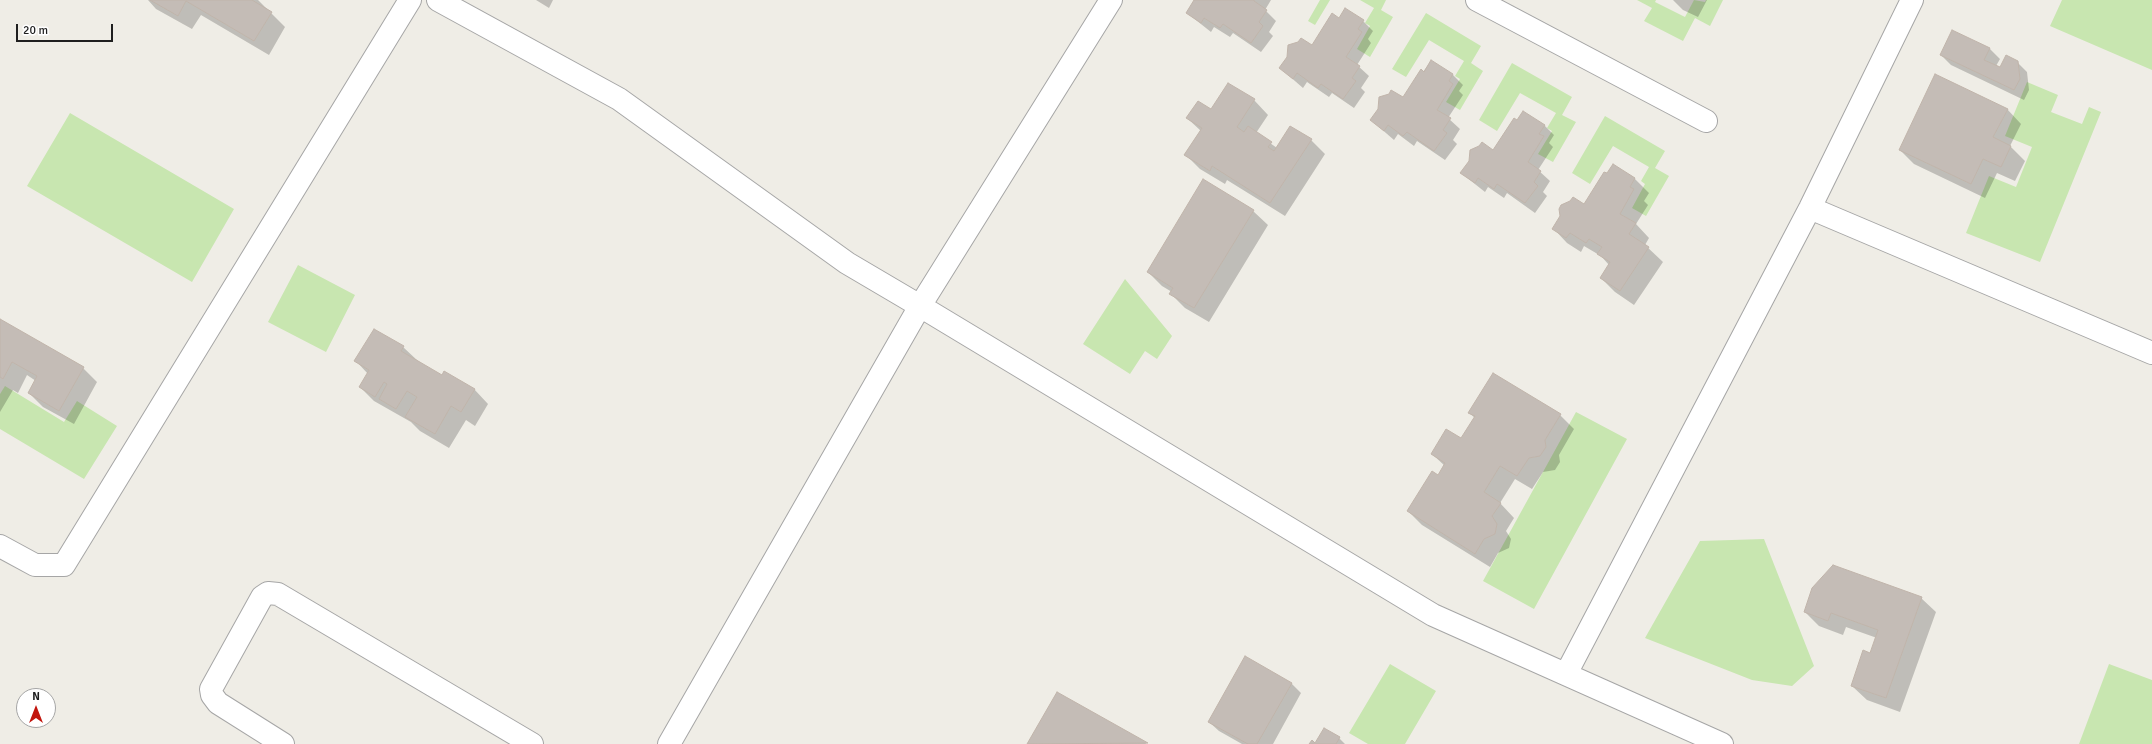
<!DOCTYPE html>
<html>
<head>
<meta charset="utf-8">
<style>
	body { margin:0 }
	#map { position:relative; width:2152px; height:744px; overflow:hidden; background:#efede6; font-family:Signika,sans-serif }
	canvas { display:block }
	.north { position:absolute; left:16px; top:688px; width:40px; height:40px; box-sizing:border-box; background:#fff; border:1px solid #a5a5a5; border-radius:50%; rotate:0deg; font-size:11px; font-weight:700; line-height:16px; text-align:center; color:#1f1f1f }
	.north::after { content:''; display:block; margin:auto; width:14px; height:18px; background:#c2150d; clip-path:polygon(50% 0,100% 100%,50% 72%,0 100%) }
	.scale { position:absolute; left:16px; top:24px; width:97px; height:18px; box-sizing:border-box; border:2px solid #1f1f1f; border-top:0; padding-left:5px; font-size:12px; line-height:14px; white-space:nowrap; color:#1f1f1f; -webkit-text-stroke:3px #fff; paint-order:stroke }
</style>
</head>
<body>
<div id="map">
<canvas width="2152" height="744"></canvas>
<div class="north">N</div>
<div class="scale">20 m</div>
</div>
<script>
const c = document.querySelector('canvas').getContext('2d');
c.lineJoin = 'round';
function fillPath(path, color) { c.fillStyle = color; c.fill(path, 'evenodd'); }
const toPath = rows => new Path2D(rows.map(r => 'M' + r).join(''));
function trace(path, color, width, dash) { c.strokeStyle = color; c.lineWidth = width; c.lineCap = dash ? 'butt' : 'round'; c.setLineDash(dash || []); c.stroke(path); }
const grass = toPath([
	[1320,0,1330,0,1315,25,1308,21],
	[1360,0,1386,0,1381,10,1393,17,1370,57,1357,49,1370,26,1365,23,1374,8],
	[1637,0,1656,0,1655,2,1685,17,1694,0,1705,2,1706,0,1723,0,1710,26,1695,18,1683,41,1644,21,1652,8],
	[2062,0,2152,0,2152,70,2050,26],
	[1426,13,1481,46,1471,63,1483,71,1460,110,1446,102,1460,79,1455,76,1464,61,1429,40,1406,77,1392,69],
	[1512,63,1572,97,1562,115,1576,122,1553,162,1538,154,1552,131,1547,128,1556,113,1520,93,1497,131,1479,120],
	[2027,82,2058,95,2051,112,2082,124,2089,107,2101,112,2040,262,1966,233,1989,176,2016,187,2032,147,2005,136],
	[70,113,234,209,192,282,27,186],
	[1605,116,1665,151,1655,168,1669,176,1646,216,1632,208,1645,184,1641,181,1649,167,1613,146,1590,184,1572,173],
	[298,265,355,295,326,352,268,322],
	[1125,279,1172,336,1157,359,1145,351,1130,374,1083,344],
	[5,386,64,422,77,401,117,426,84,479,0,429,0,394],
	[1576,412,1627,439,1534,609,1483,581],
	[1764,539,1814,666,1792,686,1752,680,1645,638,1700,541],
	[1390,664,1436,691,1405,744,1368,744,1349,733],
	[2109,664,2152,680,2152,744,2079,744]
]);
const shadow = toPath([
	[148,0,258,0,285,27,269,55,201,15,192,29,156,9],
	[536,0,553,0,549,8],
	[1195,0,1271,0,1265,10,1276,21,1269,32,1273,36,1261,52,1233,33,1230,37,1214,27,1211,32,1187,13],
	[1673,0,1711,0,1707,0,1698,17,1683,10],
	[1339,19,1363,21,1373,31,1368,39,1371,43,1357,65,1369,76,1361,88,1365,92,1354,108,1332,93,1329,97,1307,82,1303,88,1280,68,1312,47],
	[1953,31,1990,49,2000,59,1996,66,2001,69,2017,62,2027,72,2029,90,2024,100,1951,65,1941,55],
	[1431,61,1453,75,1463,85,1459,91,1463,95,1448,118,1460,129,1453,140,1457,144,1445,160,1417,141,1414,146,1398,134,1394,140,1371,120,1403,99],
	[1254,100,1268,115,1256,133,1277,148,1311,140,1325,154,1285,216,1227,180,1225,184,1200,169,1185,154,1201,131,1187,118],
	[2007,109,2021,124,2010,146,2025,161,2015,181,1997,173,1985,198,1914,164,1900,150],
	[1517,121,1544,125,1554,135,1549,143,1553,147,1538,170,1550,181,1543,192,1547,196,1535,213,1507,193,1504,198,1488,187,1485,192,1461,173,1494,151],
	[1634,178,1649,193,1644,201,1648,205,1636,224,1649,238,1645,245,1663,262,1634,305,1615,292,1601,278,1609,265,1601,256,1584,246,1581,252,1567,243,1553,228,1584,206],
	[1253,211,1268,225,1209,322,1185,308,1171,294,1172,292,1162,286,1148,272],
	[0,321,83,368,97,382,74,424,43,407,29,393,36,381,27,375,18,393,13,390,0,412],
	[403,347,418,361,442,377,474,389,488,404,475,426,466,420,449,448,420,431,411,422,374,401,360,387,368,374,356,361],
	[1469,413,1560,415,1574,429,1559,455,1560,462,1555,470,1543,472,1532,489,1515,479,1500,503,1514,518,1506,531,1511,539,1509,548,1498,553,1490,567,1422,525,1408,511,1439,476,1445,466,1432,454,1461,440,1475,418],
	[1921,598,1936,612,1900,712,1867,700,1852,686,1871,654,1877,638,1846,627,1843,635,1819,626,1805,612],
	[1291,683,1301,693,1273,744,1242,744,1219,731,1209,722],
	[1057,693,1147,744,1028,744],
	[1339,738,1345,744,1311,744,1316,744]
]);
const building = toPath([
	[150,0,252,0,272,12,254,41,186,1,178,16,150,0],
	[1194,0,1254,0,1254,1,1267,10,1259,22,1263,26,1251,43,1223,24,1220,28,1204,18,1201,23,1186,13,1194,0],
	[1345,8,1364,20,1358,29,1362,32,1346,57,1360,66,1352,78,1356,81,1343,99,1321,84,1318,88,1297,73,1293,79,1279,68,1287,57,1288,45,1298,42,1301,38,1312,45,1332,13,1339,18,1345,8],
	[1952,30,1990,48,1984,60,2000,67,2006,55,2018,61,2020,79,2014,90,1940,55,1952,30],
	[1431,60,1453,74,1449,81,1453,84,1437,110,1451,118,1443,130,1447,133,1434,151,1407,132,1403,136,1388,125,1384,131,1370,120,1378,109,1379,97,1389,94,1391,90,1403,97,1421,69,1424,72,1431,60],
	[1935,74,2008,109,1993,137,2011,146,2001,167,1983,159,1971,184,1899,150,1935,74],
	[1228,83,1255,99,1237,127,1244,132,1248,126,1272,142,1268,147,1274,151,1290,126,1312,139,1270,203,1212,166,1210,171,1184,155,1202,128,1186,118,1198,101,1211,109,1228,83],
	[1523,111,1545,125,1539,134,1544,136,1528,162,1541,171,1534,182,1538,186,1525,203,1497,184,1494,189,1478,178,1475,183,1460,173,1469,161,1470,150,1479,146,1482,142,1493,150,1514,118,1517,120,1523,111],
	[1613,164,1635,178,1630,187,1634,189,1620,214,1636,223,1629,234,1649,247,1620,291,1600,278,1610,262,1597,254,1602,247,1589,239,1586,243,1570,233,1566,238,1552,229,1560,216,1559,209,1561,205,1570,201,1573,197,1584,204,1604,172,1607,173,1613,164],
	[1203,179,1254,210,1194,308,1169,294,1173,288,1147,272,1203,179],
	[0,319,84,367,59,411,28,393,37,376,12,362,3,379,0,377,0,319],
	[374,329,404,346,401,351,442,375,444,371,475,389,461,412,451,406,435,434,405,417,417,397,407,391,396,409,379,399,387,384,384,382,375,397,359,387,369,370,354,361,374,329],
	[1493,373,1561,414,1545,440,1546,447,1540,456,1529,458,1517,476,1500,466,1484,492,1501,503,1492,516,1497,524,1495,534,1484,539,1475,554,1407,511,1432,471,1438,475,1445,463,1431,454,1446,429,1461,438,1475,416,1468,413,1493,373],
	[1833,565,1922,597,1886,698,1851,686,1863,650,1870,653,1878,630,1831,613,1828,621,1804,612,1812,588,1833,565],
	[1245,656,1292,683,1257,744,1248,744,1208,722,1245,656],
	[1057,692,1148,743,1027,744,1057,692],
	[1324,728,1340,737,1336,744,1309,744,1312,740,1315,743,1324,728]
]);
const minor = toPath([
	[438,0,619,99,847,263,920,306,669,744],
	[1111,0,920,306,1433,615,1722,744],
	[1477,0,1706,121],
	[1810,208,2152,353],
	[0,546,35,565,64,565,410,0],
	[1566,674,1810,208,1912,0],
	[283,744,218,703,212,695,211,689,262,597,268,593,278,594,532,744]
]);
fillPath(grass, '#c8e6b0');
fillPath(shadow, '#0003');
fillPath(building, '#c4bcb6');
trace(building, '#c0b4aa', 1);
trace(minor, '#a6a6a6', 24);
trace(minor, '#fff', 22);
</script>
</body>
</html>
